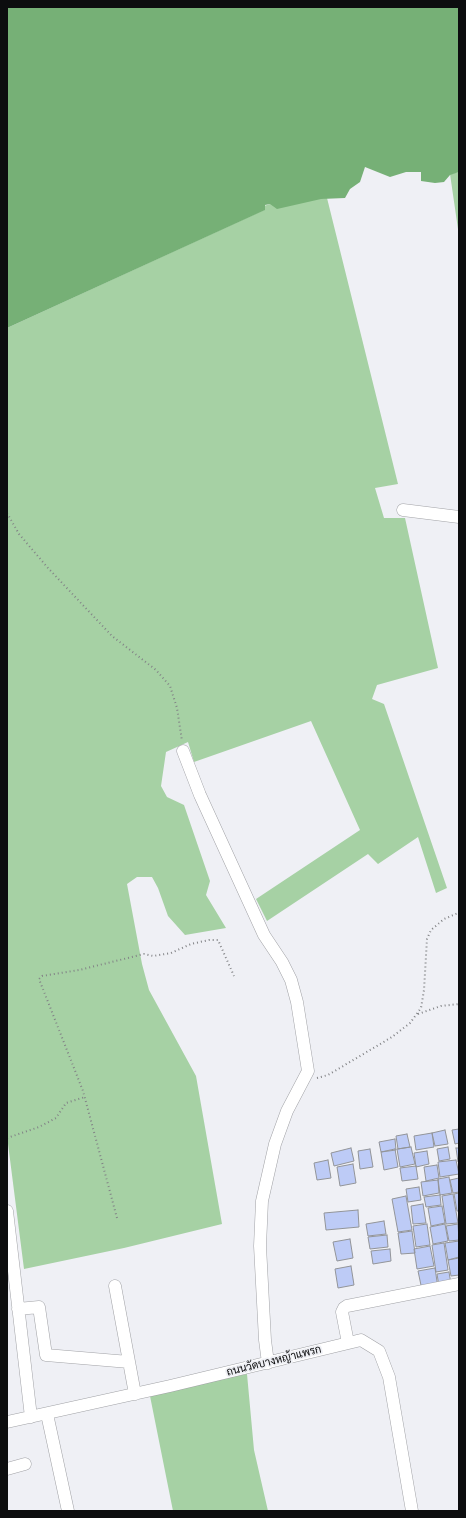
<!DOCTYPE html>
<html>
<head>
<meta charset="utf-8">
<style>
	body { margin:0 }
	#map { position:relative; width:466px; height:1518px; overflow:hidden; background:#eff0f5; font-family:Rubik,sans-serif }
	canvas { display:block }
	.frame { position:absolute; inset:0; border:8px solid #0c0d0e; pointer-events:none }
</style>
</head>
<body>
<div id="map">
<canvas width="466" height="1518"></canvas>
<div class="frame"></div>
</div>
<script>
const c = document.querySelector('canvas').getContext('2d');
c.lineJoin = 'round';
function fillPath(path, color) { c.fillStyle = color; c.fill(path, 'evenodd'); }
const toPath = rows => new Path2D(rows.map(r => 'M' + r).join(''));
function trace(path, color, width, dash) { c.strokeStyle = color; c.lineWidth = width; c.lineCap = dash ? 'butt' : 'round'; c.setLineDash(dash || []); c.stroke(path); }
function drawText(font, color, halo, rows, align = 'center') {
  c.font = font + ' Rubik,Sarabun,sans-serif'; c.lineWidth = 3.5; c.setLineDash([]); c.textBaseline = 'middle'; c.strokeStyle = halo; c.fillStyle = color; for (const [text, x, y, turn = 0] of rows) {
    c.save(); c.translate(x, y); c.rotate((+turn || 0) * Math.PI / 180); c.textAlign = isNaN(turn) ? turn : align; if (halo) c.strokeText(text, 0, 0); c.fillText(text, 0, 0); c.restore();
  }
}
const green = toPath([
	[459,172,459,236,450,174],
	[327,198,398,484,375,488,384,518,405,518,438,668,377,685,372,699,384,704,447,888,436,893,418,837,378,864,368,854,267,921,256,899,360,830,311,721,194,762,188,742,166,752,161,786,167,797,184,805,210,881,206,895,226,928,185,935,168,916,158,888,152,877,137,877,127,884,142,964,149,990,196,1076,222,1224,124,1248,24,1269,7,1136,7,328,264,210,264,206,270,204],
	[247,1374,254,1450,268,1511,173,1511,149,1391]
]);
const water = toPath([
	[7,7,459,7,459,172,450,175,444,182,435,183,421,181,421,172,406,172,390,177,365,167,360,182,350,189,345,198,321,199,277,209,270,204,265,205,265,210,7,328]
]);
const building = toPath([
	[459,1129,459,1143,455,1144,452,1130,459,1129],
	[445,1130,448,1144,435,1146,432,1133,445,1130],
	[432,1133,434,1147,416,1150,414,1136,432,1133],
	[407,1134,410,1147,398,1149,396,1136,407,1134],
	[395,1139,396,1150,381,1152,379,1142,395,1139],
	[411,1147,415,1164,400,1167,397,1149,411,1147],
	[448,1147,450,1159,439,1161,437,1149,448,1147],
	[351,1148,354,1161,334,1166,331,1153,351,1148],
	[456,1148,459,1148,459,1162,458,1162,456,1148],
	[370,1149,373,1167,360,1169,358,1151,370,1149],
	[395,1149,398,1167,384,1170,381,1152,395,1149],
	[427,1151,429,1164,416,1167,414,1153,427,1151],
	[328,1160,331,1178,317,1180,314,1163,328,1160],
	[456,1160,459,1174,440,1177,438,1162,456,1160],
	[353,1164,356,1183,340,1186,337,1167,353,1164],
	[437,1165,439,1178,426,1181,424,1167,437,1165],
	[416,1166,418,1179,402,1181,400,1168,416,1166],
	[449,1177,452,1193,440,1195,438,1179,449,1177],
	[459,1178,459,1192,453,1193,450,1180,459,1178],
	[438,1180,439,1193,423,1196,421,1182,438,1180],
	[419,1187,421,1200,408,1202,406,1189,419,1187],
	[459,1193,459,1211,457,1211,454,1194,459,1193],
	[453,1194,458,1223,446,1224,442,1196,453,1194],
	[440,1195,441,1205,426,1207,424,1197,440,1195],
	[406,1196,412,1230,398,1232,392,1199,406,1196],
	[423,1204,426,1223,413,1224,411,1206,423,1204],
	[442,1206,445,1223,431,1226,428,1208,442,1206],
	[358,1210,359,1227,326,1230,324,1213,358,1210],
	[384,1221,386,1234,368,1236,366,1224,384,1221],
	[427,1224,430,1245,416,1247,413,1226,427,1224],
	[445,1224,448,1241,433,1244,430,1227,445,1224],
	[458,1224,459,1240,449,1241,446,1226,458,1224],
	[412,1231,415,1253,401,1254,398,1233,412,1231],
	[387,1235,388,1247,370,1249,368,1237,387,1235],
	[350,1239,353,1258,337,1261,333,1242,350,1239],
	[459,1241,459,1257,448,1260,445,1243,459,1241],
	[444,1243,448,1270,436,1272,432,1245,444,1243],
	[430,1246,434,1266,417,1269,414,1249,430,1246],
	[390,1249,391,1261,373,1264,371,1251,390,1249],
	[459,1258,459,1275,451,1276,448,1260,459,1258],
	[351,1266,354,1285,338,1288,335,1269,351,1266],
	[435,1268,438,1288,422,1290,418,1271,435,1268],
	[449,1272,451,1284,439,1286,437,1274,449,1272]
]);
const path = toPath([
	[7,513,19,534,48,568,112,636,156,670,170,686,177,708,182,741],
	[418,1014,441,1006,459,1004],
	[317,1078,328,1075,392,1037,410,1023,421,1008,424,990,427,939,431,930,444,919,458,913],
	[7,1138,39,1127,56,1118,66,1103,85,1097],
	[117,1218,83,1091,39,979,42,976,79,970,144,954,153,956,171,953,191,944,209,940,218,940,234,976]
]);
const minor = toPath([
	[403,510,459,517],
	[183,751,200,795,264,935,282,962,291,980,297,1002,308,1071,287,1111,275,1144,262,1201,260,1246,265,1340,268,1363],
	[7,1211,31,1417],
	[115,1286,135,1394],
	[18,1309,39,1307,46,1355,129,1362],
	[348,1343,342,1312,344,1308,347,1306,459,1284],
	[47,1414,68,1511],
	[7,1422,170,1386,361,1340,379,1351,389,1377,412,1511],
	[7,1469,25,1464]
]);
const streetNames = [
	["ถนนวัดบางหญ้าแพรก",274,1361,-14]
];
fillPath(green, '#a6d1a4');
fillPath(water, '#76b076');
fillPath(building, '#bdcbf6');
trace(building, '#929498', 1);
trace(minor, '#a1a2a6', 13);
trace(path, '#828386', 2, [1, 3]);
trace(minor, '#fff', 12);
drawText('11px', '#0c0d0e', '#eff0f5', streetNames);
</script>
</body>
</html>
